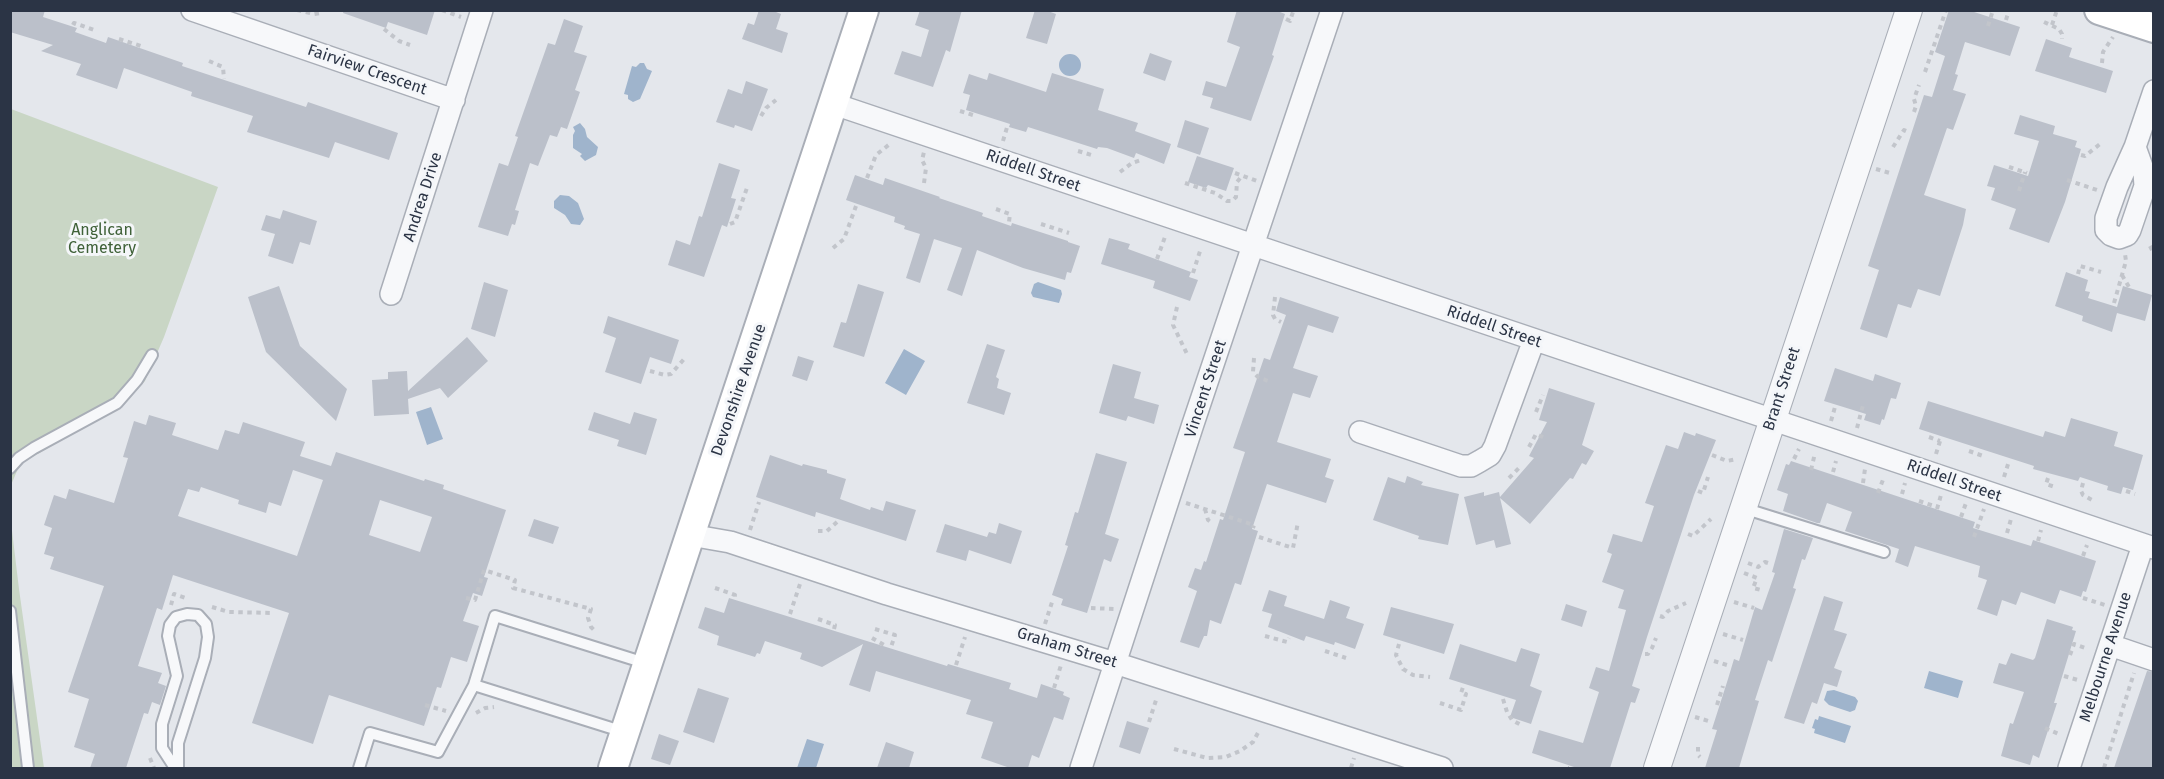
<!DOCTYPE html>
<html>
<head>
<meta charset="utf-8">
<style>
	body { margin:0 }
	#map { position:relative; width:2164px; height:779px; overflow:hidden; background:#e4e7ec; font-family:"Fira Sans",sans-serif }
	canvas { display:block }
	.frame { position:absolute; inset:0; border:12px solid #2b3445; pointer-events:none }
</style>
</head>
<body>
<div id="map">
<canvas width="2164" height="779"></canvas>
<div class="frame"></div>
</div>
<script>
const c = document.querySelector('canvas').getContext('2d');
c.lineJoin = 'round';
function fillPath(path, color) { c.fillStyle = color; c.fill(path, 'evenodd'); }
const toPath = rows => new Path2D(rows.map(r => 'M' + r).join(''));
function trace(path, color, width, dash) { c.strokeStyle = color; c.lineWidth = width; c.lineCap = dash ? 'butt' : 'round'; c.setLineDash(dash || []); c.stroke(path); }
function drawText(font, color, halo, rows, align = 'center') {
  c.font = font + ' "Fira Sans",sans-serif'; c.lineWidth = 6; c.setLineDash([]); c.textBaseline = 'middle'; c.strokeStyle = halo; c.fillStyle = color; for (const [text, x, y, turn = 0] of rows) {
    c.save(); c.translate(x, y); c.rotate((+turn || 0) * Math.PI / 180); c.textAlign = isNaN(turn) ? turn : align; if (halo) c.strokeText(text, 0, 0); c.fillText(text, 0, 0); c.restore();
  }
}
const green = toPath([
	[11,109,218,187,164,337,145,381,122,406,20,464,11,485],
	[10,514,19,589,44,768,11,768]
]);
const water = toPath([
	'1059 65a11 11 0 1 1 22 0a11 11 0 1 1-22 0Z',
	[640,63,644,63,647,69,652,71,640,99,633,102,628,99,628,95,624,94,632,66,636,67],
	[580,123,585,129,587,137,598,147,596,155,585,161,580,156,582,154,573,148,573,135,575,131,573,127],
	[560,195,569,196,578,203,584,219,580,225,571,224,565,215,554,208,554,201],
	[1038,282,1061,290,1062,294,1059,303,1033,297,1031,293,1034,284],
	[904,349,925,361,906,395,885,383],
	[431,407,443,439,427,445,416,412],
	[1929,671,1963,681,1958,698,1924,688],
	[1834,690,1855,697,1858,701,1855,710,1850,712,1829,705,1824,700,1827,691],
	[1819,716,1851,726,1845,743,1814,733,1815,729,1812,728,1815,719,1818,720],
	[807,739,824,744,816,768,794,768,797,768]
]);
const building = toPath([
	[10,10,45,10,43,17,77,28,75,32,106,43,108,37,183,63,182,66,306,107,308,102,398,133,389,160,335,142,329,158,247,132,253,116,191,96,192,92,124,68,117,89,76,75,81,64,41,51,53,45,10,32],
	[344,10,435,10,427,35,388,22,386,28,343,13],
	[759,10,771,10,781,14,776,29,788,33,782,53,742,39,748,23,754,25],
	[920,10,962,10,950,52,946,50,933,87,894,74,902,51,921,57,929,30,915,25],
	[1035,10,1045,10,1056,14,1047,44,1026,38],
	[1237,10,1275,10,1285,14,1272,55,1274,56,1251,121,1210,108,1213,98,1202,95,1206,81,1226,87,1240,47,1227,42],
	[1949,10,1968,10,2020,27,2010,56,1965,42,1955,74,1958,75,1953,90,1966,94,1953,130,1947,128,1924,195,1966,209,1963,225,1940,296,1918,289,1911,308,1898,304,1887,338,1860,329,1879,270,1868,266,1924,95,1932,97,1945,56,1935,52],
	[564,19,583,26,574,52,587,56,575,90,580,92,567,129,561,127,557,137,550,135,538,166,530,163,515,210,519,211,515,225,512,224,508,236,478,227,499,163,508,166,518,137,515,136,548,43,555,45],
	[2046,39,2072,48,2069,57,2113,71,2106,93,2035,71],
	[1150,53,1172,61,1165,81,1143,73],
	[989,73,1046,92,1052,73,1104,89,1098,110,1138,123,1135,131,1171,144,1164,164,1136,153,1134,158,1107,148,1098,147,1097,149,1028,127,1026,132,1009,127,1010,124,966,110,970,95,963,93,969,74,987,80],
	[746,81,768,89,752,131,735,125,734,128,716,122,728,89,742,94],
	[2020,115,2055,126,2053,134,2077,141,2075,147,2081,149,2065,202,2049,243,2009,229,2016,209,1991,200,1995,188,1987,186,1994,165,2028,176,2039,141,2014,134],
	[1185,120,1209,128,1200,155,1177,147],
	[1197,156,1234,168,1226,191,1208,185,1206,188,1188,182],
	[719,163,740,170,731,198,736,199,727,227,722,225,704,277,668,265,676,240,690,245,699,216,702,217],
	[855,175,883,185,885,178,940,197,939,198,983,213,982,216,1011,226,1012,223,1068,241,1068,242,1080,246,1071,273,1067,272,1065,280,1023,268,977,250,962,296,947,290,962,248,934,239,920,283,906,278,920,234,904,229,905,226,894,222,895,217,846,200],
	[283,210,317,221,310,245,300,242,293,264,268,256,275,234,261,230,266,215,280,219],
	[1109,238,1130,244,1128,249,1191,272,1189,277,1198,280,1190,301,1153,288,1155,281,1101,264],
	[2066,272,2088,280,2085,291,2090,292,2088,298,2117,307,2123,286,2152,295,2145,321,2117,313,2112,332,2082,321,2083,316,2055,306],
	[484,282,508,290,495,337,471,329],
	[858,284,884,292,864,357,833,347,841,322,846,323],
	[279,286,300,346,347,389,336,421,266,352,248,297],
	[1280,297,1339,317,1333,333,1308,325,1293,368,1318,376,1310,398,1293,393,1277,442,1331,459,1325,477,1334,480,1326,503,1267,484,1252,529,1258,531,1241,585,1235,583,1221,624,1210,620,1207,636,1204,636,1199,648,1180,642,1197,591,1188,587,1195,568,1201,570,1204,561,1206,562,1220,519,1223,520,1245,452,1233,448,1264,358,1270,360,1286,315,1276,311],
	[608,316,679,340,671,364,650,357,641,384,605,372,616,338,603,333],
	[467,337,488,361,448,398,440,388,408,399,409,414,374,416,372,380,388,379,388,372,407,371,408,391],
	[987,344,1005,350,996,377,999,379,997,388,1011,393,1004,415,967,403],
	[798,356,814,361,807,381,792,376],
	[1113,364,1141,372,1134,398,1159,405,1154,424,1128,416,1126,421,1099,413],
	[1835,368,1873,381,1875,374,1901,383,1896,399,1891,398,1884,420,1882,419,1880,425,1864,420,1866,414,1824,401],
	[1549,388,1595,403,1582,445,1594,451,1586,465,1582,463,1573,479,1570,478,1530,524,1500,498,1511,544,1496,548,1494,540,1476,545,1464,497,1484,492,1484,496,1499,492,1500,497,1534,458,1529,456,1547,422,1539,420],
	[1928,401,2043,437,2045,431,2065,437,2071,418,2118,432,2114,446,2143,455,2133,490,2123,487,2121,494,2107,490,2108,486,2080,477,2078,481,2033,469,2034,466,1919,429],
	[594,412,630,424,634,412,657,419,646,455,617,446,619,440,588,430],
	[149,415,176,423,172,435,218,450,225,430,239,434,243,422,305,442,300,456,331,466,336,452,424,481,425,479,444,485,443,489,506,510,484,577,488,578,482,596,473,593,463,621,479,626,467,662,451,657,441,688,437,687,424,726,329,695,313,744,252,723,289,613,173,575,162,610,157,608,138,666,162,673,158,683,166,686,160,705,152,702,148,714,144,713,126,768,90,768,95,754,74,747,89,699,68,692,104,586,50,569,54,557,44,554,52,528,44,525,54,495,66,499,69,489,114,503,128,458,123,457,134,421,146,425],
	[293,470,323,480,297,556,178,516,188,489,199,492,201,487,239,500,238,504,266,513,269,502,281,506],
	[380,500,432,517,420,552,369,535],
	[1684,432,1695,436,1696,433,1716,440,1694,495,1647,637,1632,686,1640,689,1635,703,1631,702,1610,768,1577,768,1532,753,1539,730,1583,743,1599,692,1589,688,1596,667,1609,671,1626,610,1618,608,1624,590,1602,582,1612,554,1607,552,1613,534,1642,542,1654,506,1645,503,1666,445,1678,449],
	[1096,453,1127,462,1105,534,1119,539,1111,562,1104,559,1087,613,1061,605,1063,599,1052,595,1068,546,1065,545,1075,512,1078,513],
	[770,455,802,466,803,464,827,470,827,473,846,479,840,499,870,510,871,507,883,511,886,501,916,510,906,541,816,512,815,517,756,497],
	[1791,461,1975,522,1973,528,2031,546,2033,540,2096,561,2086,592,2083,591,2081,597,2060,590,2055,604,2021,592,2016,605,2002,600,1997,616,1977,609,1987,580,1978,577,1980,566,1915,546,1908,567,1895,562,1899,549,1845,531,1852,512,1827,503,1820,523,1817,523,1783,511,1788,494,1777,490,1786,464,1789,465],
	[1407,476,1423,482,1421,485,1459,494,1448,545,1418,539,1419,536,1373,520,1388,477,1405,483],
	[534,519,559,527,553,544,528,536],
	[999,523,1022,531,1011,564,969,550,966,561,936,552,945,524,987,537,989,532,996,534],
	[1784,529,1813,538,1805,560,1802,559,1793,588,1796,589,1772,662,1768,660,1755,700,1759,701,1739,768,1705,768,1717,730,1712,729,1728,679,1734,659,1739,661,1755,607,1762,610,1775,573,1772,572],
	[1269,590,1287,596,1284,606,1324,619,1330,600,1350,607,1346,618,1364,624,1355,649,1335,642,1334,645,1306,636,1304,641,1268,627,1272,614,1262,611],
	[1824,596,1843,602,1834,630,1847,634,1834,668,1842,671,1837,687,1824,683,1817,704,1812,702,1804,724,1784,718],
	[729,598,947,666,948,664,1011,683,1009,689,1037,698,1041,684,1064,692,1063,695,1070,698,1063,720,1054,717,1039,758,1032,755,1028,768,1010,768,981,758,993,722,966,714,971,700,876,671,870,692,849,685,863,644,822,667,800,659,802,653,765,641,760,654,757,653,755,657,717,645,719,636,698,628,705,607,724,613],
	[1566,604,1587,611,1582,627,1561,620],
	[1391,607,1454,624,1444,654,1383,635],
	[2047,619,2073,627,2072,630,2076,631,2054,703,2057,703,2039,758,2033,755,2030,765,2001,756,2010,723,2013,724,2024,692,1993,683,1999,663,2006,665,2011,653,2033,660,2035,658],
	[1460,644,1516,662,1521,648,1540,654,1530,686,1542,691,1531,724,1510,717,1516,700,1449,679],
	[2147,671,2154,672,2154,768,2114,768],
	[698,688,729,698,714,743,683,732],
	[1127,721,1149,728,1140,754,1119,747],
	[659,734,679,741,670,765,651,759],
	[886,742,914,752,909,768,877,768]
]);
const path = toPath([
	[297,10,314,14,320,13,322,10],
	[442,10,461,17],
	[1286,19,1290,21,1293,12],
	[2006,20,2009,10],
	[2044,22,2059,29,2062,34,2062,39],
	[73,25,74,23,97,31],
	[2052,25,2057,10],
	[1988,26,1993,10],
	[384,29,399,41,410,45],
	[119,39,141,46],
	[209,61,223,67,224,79],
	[2102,63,2103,52,2113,37],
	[1925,72,1946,10],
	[960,111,976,116],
	[1914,112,1916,106,1914,99,1919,85],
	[761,116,766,108,776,100],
	[1003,141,1008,124],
	[1893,147,1904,130,1909,132],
	[1078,151,1095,156],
	[2081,155,2085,156,2100,144],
	[2009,167,2027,173],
	[1876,169,1890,173],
	[1120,172,1132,163,1141,160],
	[1235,173,1257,181],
	[867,178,876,155,891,143],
	[2067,180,2097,190],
	[924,183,926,168,922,160,924,152],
	[1185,183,1215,193,1227,201,1232,201,1236,197,1237,182,1242,176],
	[2019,191,2025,172],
	[996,209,1010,214,1009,222],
	[730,224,735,222,748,185],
	[1041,224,1069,233],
	[2150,246,2154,254],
	[833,248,844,239,856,206],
	[1157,259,1166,234],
	[1193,273,1201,248],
	[2078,274,2080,266,2101,272],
	[2122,275,2129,287],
	[1275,297,1273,315,1275,319,1281,322],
	[2114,303,2126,261,2125,254],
	[1177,307,1173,325,1187,354],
	[1254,358,1253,372,1258,377,1268,381],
	[650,371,665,375,671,374,685,358],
	[1536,412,1543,395],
	[1831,421,1835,407],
	[1857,428,1863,405],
	[1929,437,1940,441],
	[1529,447,1536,434,1545,438],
	[1969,451,1986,457],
	[1936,454,1941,438],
	[1712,455,1727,461,1737,459],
	[1794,459,1799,449],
	[1811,470,1815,453],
	[1833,472,1836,461],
	[2004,477,2009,461],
	[1509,478,1519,468],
	[2048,478,2046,484,2055,487],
	[1863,483,1865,469],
	[2083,483,2081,491,2083,495,2092,500],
	[1698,491,1703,493,1708,477],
	[2126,491,2135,494],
	[1878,493,1884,477],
	[1902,494,1905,483],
	[1919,501,1937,507],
	[1186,503,1254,525,1253,528],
	[1205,509,1208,520,1212,523],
	[1937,509,1941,495],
	[1961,517,1966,503],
	[750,530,759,502],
	[818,531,827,531,837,522],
	[2007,533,2011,519],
	[1688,534,1693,536,1711,519],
	[1259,537,1293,548,1298,522],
	[1974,537,1984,509],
	[2038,541,2041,530],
	[2083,556,2087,545],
	[1748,563,1758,567,1765,562,1771,564],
	[1744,573,1757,578,1753,588,1761,590],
	[715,588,735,595,734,598],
	[466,598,475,600,484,570,515,580,513,588,591,609,588,618,591,627,596,632],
	[2083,598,2105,605],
	[1734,602,1754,608],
	[171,605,174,594,188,599],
	[212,607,229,612,273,613],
	[1091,608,1114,609],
	[790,614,800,584],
	[1660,616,1663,617,1668,611,1686,603],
	[818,619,835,625,834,629],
	[1045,624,1053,599],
	[875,629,895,635,891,647],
	[1723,634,1743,640],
	[1265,636,1287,642,1289,638],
	[872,638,884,645],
	[1399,644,1396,655,1403,669,1413,675,1430,677],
	[1325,651,1346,658],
	[1645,654,1648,654,1652,648,1656,638],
	[2070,655,2074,644,2088,649],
	[1714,661,1730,666],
	[956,665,965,637],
	[2064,676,2078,680],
	[1054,688,1061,665],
	[1503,699,1507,712,1512,720,1521,725],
	[1440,703,1461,710,1466,694,1461,693,1463,687],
	[425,705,446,711],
	[1717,705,1723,686],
	[476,713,485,708,494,707],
	[1695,717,1712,722],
	[1149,722,1157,697],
	[2045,728,2061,735],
	[1698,747,1698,755,1700,757],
	[1174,749,1207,758,1226,757,1240,751,1253,742,1260,729],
	[150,758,154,768],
	[1351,768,1354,758],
	[1568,768,1569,768],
	[2104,768,2134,673]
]);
const service = toPath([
	[10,468,19,458,34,448,117,403,137,380,152,355],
	[1743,508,1884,552],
	[10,611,28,768],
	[624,732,474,685,495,616,645,663],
	[175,768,162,748,162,724,177,676,168,636,170,625,176,617,187,614,198,615,206,624,208,637,205,658,178,743,178,768],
	[359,768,370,733,438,752,474,685]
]);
const minor = toPath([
	[192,10,454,100],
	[834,104,2154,548],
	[2135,147,2144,172,2145,186,2130,230,2127,235,2119,238,2111,235,2106,230,2106,218,2117,187,2135,147,2154,91],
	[391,294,482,10],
	[1360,432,1461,466,1471,466,1480,461,1490,455,1495,446,1534,340],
	[690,535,730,542,887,594,1115,663,1442,768],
	[2110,645,2154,660],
	[1081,768,1193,424,1332,10],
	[2069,768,2143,545]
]);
const tertiary = toPath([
	[1657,768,1909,10]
]);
const secondary = toPath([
	[2099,10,2154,28],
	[613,768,864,10]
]);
const streetNames = [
	["Fairview Crescent",367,70,19],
	["Riddell Street",1033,171,19],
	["Andrea Drive",423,197,-72],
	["Riddell Street",1494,327,19],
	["Vincent Street",1206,389,-72],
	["Brant Street",1782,389,-72],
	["Devonshire Avenue",739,390,-71],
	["Riddell Street",1954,481,19],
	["Graham Street",1067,648,17],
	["Melbourne Avenue",2106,657,-72]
];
const parkNames = [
	["Anglican",102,231],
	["Cemetery",102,249]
];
fillPath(green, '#c9d6c5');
fillPath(water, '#9fb4cc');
fillPath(building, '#bbc0ca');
trace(service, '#a9aeb7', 14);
trace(minor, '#a9aeb7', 24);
trace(tertiary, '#a9aeb7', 28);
trace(secondary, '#a9aeb7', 32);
trace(path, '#c2c5cb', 4, [4.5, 4.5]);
trace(service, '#f7f8fa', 10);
trace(minor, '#f7f8fa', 21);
trace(tertiary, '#f7f8fa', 26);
trace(secondary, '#fff', 28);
drawText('16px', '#2b3445', '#f4f6f9', streetNames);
drawText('16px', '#3f6138', '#f4f6f9', parkNames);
</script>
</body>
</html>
